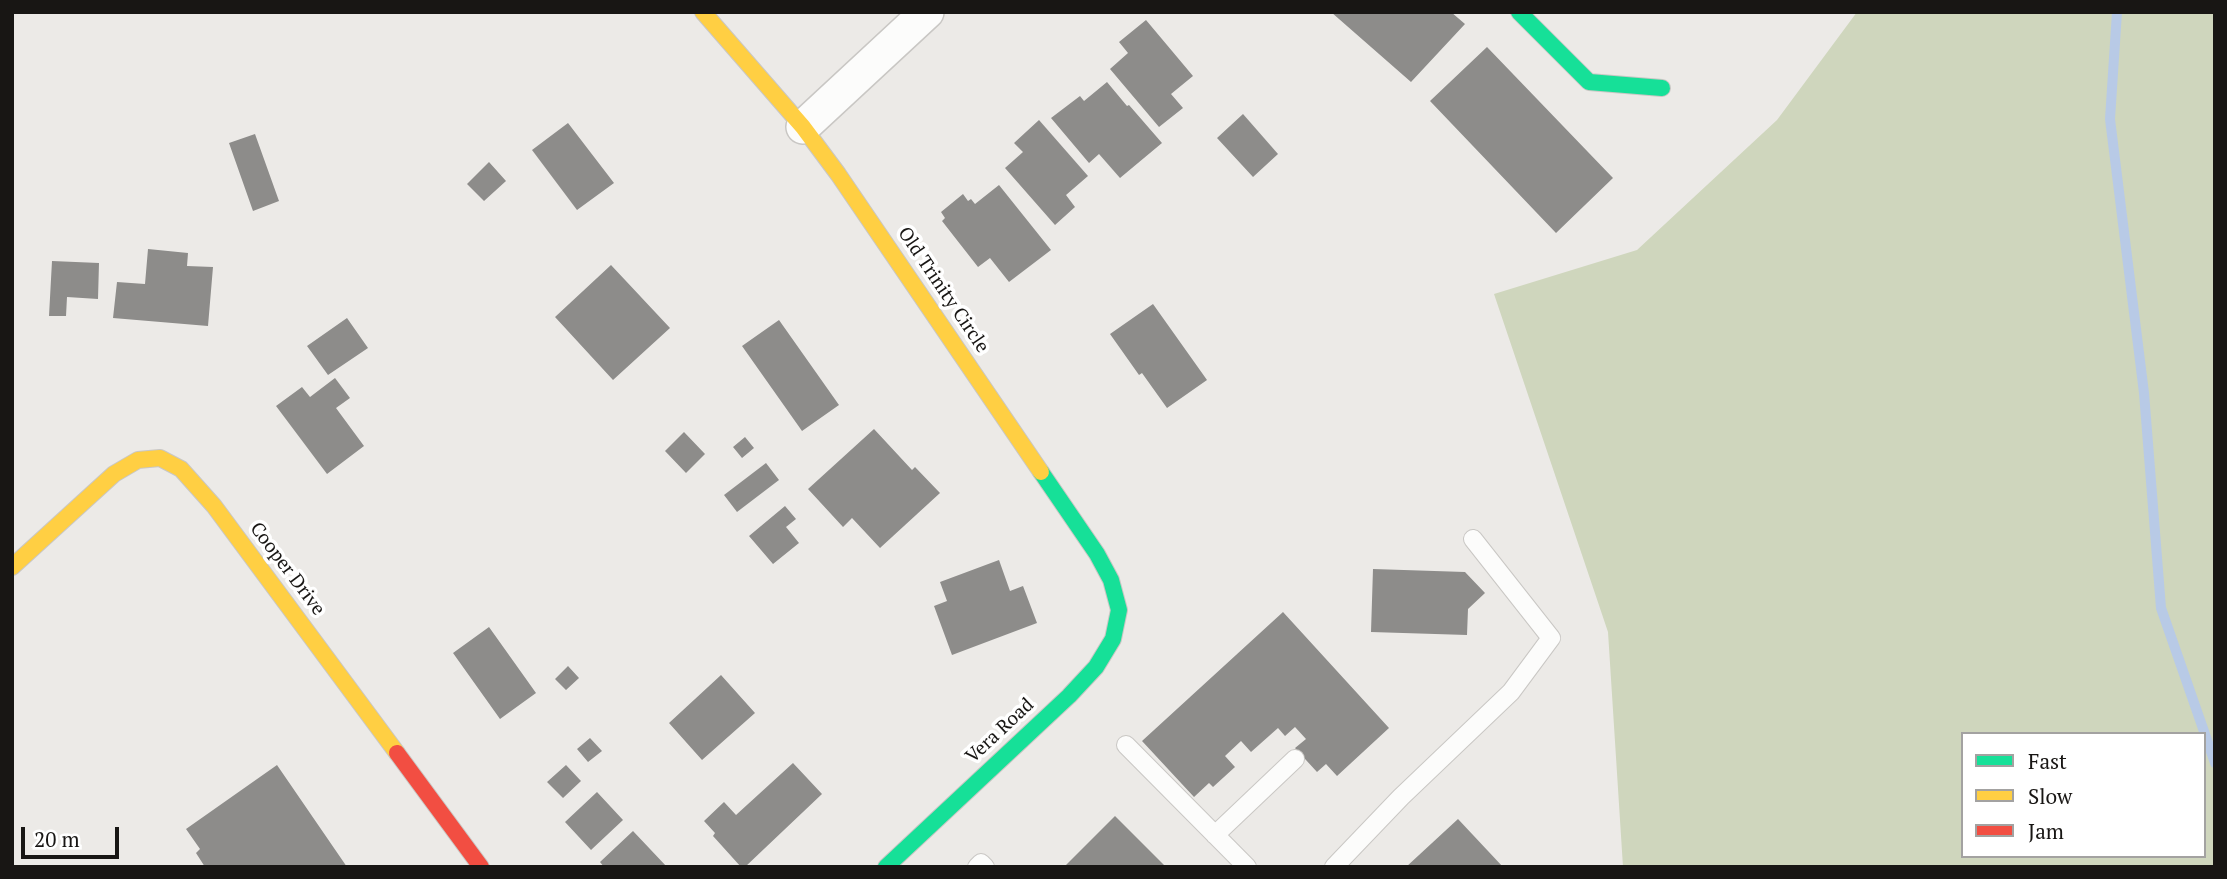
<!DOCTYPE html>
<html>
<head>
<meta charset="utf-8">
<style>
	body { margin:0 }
	#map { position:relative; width:2227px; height:879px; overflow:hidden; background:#eceae7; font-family:"PT Serif",serif }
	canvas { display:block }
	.frame { position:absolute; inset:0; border:14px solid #181614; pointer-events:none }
	.legend { position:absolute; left:1961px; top:732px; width:245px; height:126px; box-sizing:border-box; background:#fff; border:2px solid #a3a2a1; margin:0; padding:9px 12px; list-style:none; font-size:21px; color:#181614 }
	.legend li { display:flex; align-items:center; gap:14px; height:35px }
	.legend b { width:35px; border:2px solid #a3a2a1 }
	.scale { position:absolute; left:21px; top:827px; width:98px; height:32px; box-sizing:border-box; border:4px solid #181614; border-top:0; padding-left:9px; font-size:21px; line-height:24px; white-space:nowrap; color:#181614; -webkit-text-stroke:5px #fff; paint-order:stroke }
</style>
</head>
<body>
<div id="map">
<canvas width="2227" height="879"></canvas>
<div class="frame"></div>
<ul class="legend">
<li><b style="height:9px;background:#16e098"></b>Fast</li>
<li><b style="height:9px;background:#ffcf43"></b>Slow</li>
<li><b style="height:9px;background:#f24e42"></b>Jam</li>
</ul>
<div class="scale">20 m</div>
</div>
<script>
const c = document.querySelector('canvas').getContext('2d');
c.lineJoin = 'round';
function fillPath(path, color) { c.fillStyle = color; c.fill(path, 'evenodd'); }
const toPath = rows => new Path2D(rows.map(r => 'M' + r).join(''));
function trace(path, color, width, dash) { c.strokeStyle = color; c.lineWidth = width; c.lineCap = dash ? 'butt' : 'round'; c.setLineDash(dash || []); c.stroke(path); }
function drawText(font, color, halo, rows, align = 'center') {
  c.font = font + ' "PT Serif",serif'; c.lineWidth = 7; c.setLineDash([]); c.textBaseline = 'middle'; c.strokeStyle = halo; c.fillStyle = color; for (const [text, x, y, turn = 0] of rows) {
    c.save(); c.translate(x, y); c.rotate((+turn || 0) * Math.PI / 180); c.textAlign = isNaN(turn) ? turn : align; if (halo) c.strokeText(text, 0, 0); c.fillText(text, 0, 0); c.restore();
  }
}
const green = toPath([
	[1857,12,2215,12,2215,867,1623,867,1608,632,1494,294,1637,250,1777,120],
	[1963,734,2204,734,2204,856,1963,856]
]);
const stream = toPath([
	[2117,12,2110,119,2144,393,2161,608,2215,763]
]);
const building = toPath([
	[1331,12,1451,12,1465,24,1411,82],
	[1146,20,1193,76,1171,94,1183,108,1159,127,1110,69,1128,53,1119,42],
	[1487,47,1613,178,1556,233,1430,101],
	[1107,82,1127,106,1129,105,1162,143,1120,178,1099,154,1089,163,1051,118,1080,96,1084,101],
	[1243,114,1278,154,1253,177,1217,138],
	[1039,120,1088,176,1066,195,1075,207,1055,225,1005,168,1023,152,1014,143],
	[568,123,614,183,577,210,532,150],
	[255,134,279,201,253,211,229,143],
	[489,162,506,181,484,201,467,184],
	[999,185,1051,250,1009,282,990,258,978,267,942,221,945,218,941,212,963,194,968,201,971,199,975,204],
	[148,249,188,253,187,266,213,267,208,326,113,318,117,282,145,284],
	[52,261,99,263,98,299,67,297,66,316,49,316],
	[611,265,670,328,613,380,555,317],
	[1153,304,1207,380,1167,408,1142,373,1139,375,1110,334],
	[347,318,368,348,328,375,307,346],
	[779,320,839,405,802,431,742,346],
	[335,378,350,398,336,408,364,446,327,474,276,406,302,387,310,397],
	[874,429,912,470,915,467,940,493,880,548,852,518,843,527,808,489],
	[684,432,705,454,686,473,665,451],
	[745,437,754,448,742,458,733,447],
	[766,463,779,480,737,512,724,495],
	[785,506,796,519,786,527,799,543,773,564,749,536],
	[999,560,1010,591,1023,586,1037,623,952,655,934,606,947,601,940,582],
	[1373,569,1465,572,1485,593,1468,609,1467,635,1371,632],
	[1283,612,1389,728,1337,776,1326,764,1317,772,1295,748,1306,739,1295,727,1285,736,1278,728,1251,752,1241,741,1225,756,1235,767,1213,787,1209,783,1194,797,1142,741],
	[489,627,536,693,500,719,453,653],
	[568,666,579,678,566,690,555,679],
	[721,675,755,713,702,760,669,723],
	[590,738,602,751,588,762,577,749],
	[793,763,822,794,745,867,741,867,713,836,715,833,704,821,724,802,736,815],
	[277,765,347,867,205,867,196,853,200,849,186,829],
	[566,765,581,781,563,798,547,782],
	[597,792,623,820,591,850,565,822],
	[1115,816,1166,867,1064,867],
	[1458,819,1503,867,1406,867],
	[633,831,667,867,604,867,600,862]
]);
const lane = toPath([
	[1126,745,1247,867],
	[1215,835,1295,759],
	[977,867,981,863,985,867],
	[1334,867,1401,797,1511,692,1551,638,1473,539]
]);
const street = toPath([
	[803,127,927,12]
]);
const fast = toPath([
	[1519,12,1589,82,1662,88],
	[886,867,1069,696,1096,667,1113,639,1119,610,1111,580,1097,554,1041,472]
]);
const slow = toPath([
	[703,12,803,127,838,174,1041,472],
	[12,567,114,474,138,460,160,458,181,469,214,506,397,753]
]);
const jam = toPath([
	[397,753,481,867]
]);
const streetNames = [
	["Old Trinity Circle",943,290,56],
	["Cooper Drive",287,569,53],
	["Vera Road",1000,731,-43]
];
fillPath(green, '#cfd6bd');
trace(stream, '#b8cae6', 10);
fillPath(building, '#8d8c8a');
trace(lane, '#c9c7c4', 20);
trace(street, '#c9c7c4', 36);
trace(fast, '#c9c7c4', 18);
trace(slow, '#c9c7c4', 18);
trace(jam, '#c9c7c4', 18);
trace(lane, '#fcfcfb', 18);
trace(street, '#fcfcfb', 33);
trace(fast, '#16e098', 16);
trace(slow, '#ffcf43', 16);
trace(jam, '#f24e42', 16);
drawText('19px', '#181614', '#fff', streetNames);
</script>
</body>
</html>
